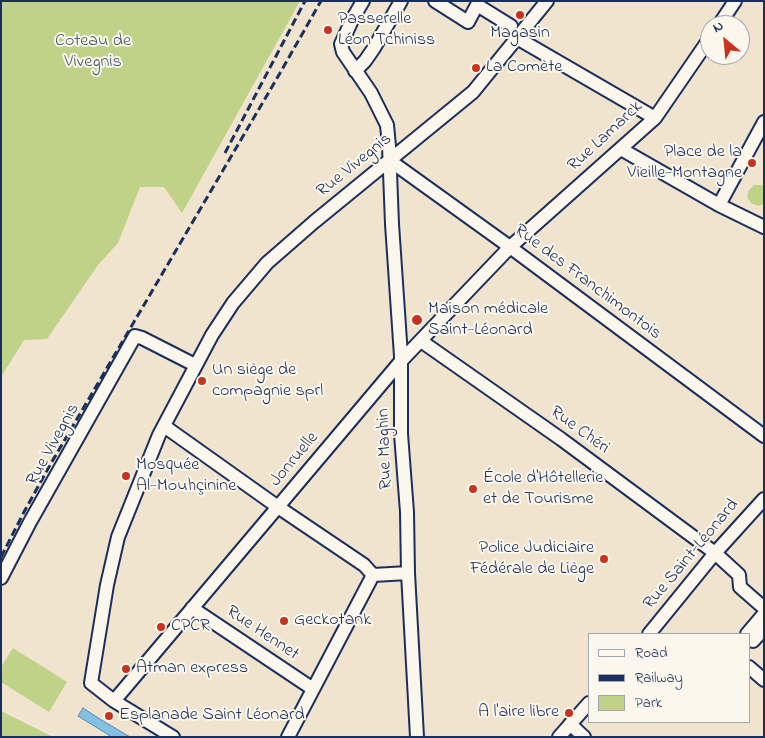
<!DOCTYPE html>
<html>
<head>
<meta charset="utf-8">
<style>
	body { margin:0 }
	#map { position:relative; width:765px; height:738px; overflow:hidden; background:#f1e4cf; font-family:"Indie Flower",sans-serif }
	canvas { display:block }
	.frame { position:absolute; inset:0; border:2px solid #1b2f5e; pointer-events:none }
	.legend { position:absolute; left:588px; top:633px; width:162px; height:90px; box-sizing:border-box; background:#fbf7ec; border:1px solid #a1a7b3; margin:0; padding:6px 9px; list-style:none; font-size:15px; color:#1b2f5e }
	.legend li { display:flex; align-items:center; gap:10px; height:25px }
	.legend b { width:25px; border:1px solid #a1a7b3 }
	.north { position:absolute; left:700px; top:15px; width:50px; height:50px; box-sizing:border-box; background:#fbf7ec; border:1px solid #a1a7b3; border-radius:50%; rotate:332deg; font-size:14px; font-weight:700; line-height:20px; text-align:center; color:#1b2f5e }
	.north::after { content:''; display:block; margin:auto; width:18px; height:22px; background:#c8321e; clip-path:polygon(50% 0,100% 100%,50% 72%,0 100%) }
</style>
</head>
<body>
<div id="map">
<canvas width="765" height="738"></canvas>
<div class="frame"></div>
<ul class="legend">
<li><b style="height:6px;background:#fbf7ec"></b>Road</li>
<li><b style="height:6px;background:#1b2f5e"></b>Railway</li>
<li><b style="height:14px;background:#bfd287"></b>Park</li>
</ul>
<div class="north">N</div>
</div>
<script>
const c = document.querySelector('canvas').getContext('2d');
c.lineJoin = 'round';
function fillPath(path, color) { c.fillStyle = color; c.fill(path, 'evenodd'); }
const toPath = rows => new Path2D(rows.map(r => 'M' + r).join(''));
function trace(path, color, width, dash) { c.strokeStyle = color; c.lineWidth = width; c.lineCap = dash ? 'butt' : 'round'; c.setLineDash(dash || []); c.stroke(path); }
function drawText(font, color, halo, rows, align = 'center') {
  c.font = font + ' "Indie Flower",sans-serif'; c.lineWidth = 4; c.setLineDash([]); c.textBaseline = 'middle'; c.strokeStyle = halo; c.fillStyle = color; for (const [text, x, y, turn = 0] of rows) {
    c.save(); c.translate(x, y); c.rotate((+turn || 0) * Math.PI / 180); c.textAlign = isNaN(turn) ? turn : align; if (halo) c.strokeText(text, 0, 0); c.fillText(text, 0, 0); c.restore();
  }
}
const green = toPath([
	[1,1,300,1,182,213,164,187,140,187,118,243,98,265,47,339,24,340,1,377],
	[754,185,761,185,764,186,764,204,758,206,751,203,747,197,749,190],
	[13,648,67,682,49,712,1,682,1,667],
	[1,711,53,737,1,737]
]);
const water = toPath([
	[83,708,100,719,130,737,112,737,78,716,83,708]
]);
const minor = toPath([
	[363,1,353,18,341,44,343,52,371,93,387,125,389,146,392,224,401,356,401,434,407,512,408,573,417,737],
	[435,1,468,22,477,5,511,26],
	[719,25,735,1],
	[517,38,655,118],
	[355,71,365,61,374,48,401,1],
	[621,149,719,205,764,227],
	[389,160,510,247,764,436],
	[719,205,764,122],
	[421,341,561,439,715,553,739,575,740,587,764,608],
	[164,426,278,507,364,565,373,575],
	[373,575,408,573],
	[1,578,30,522,135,336,142,338,195,365],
	[192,608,313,689],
	[649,634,715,553,764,499],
	[747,634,764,614],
	[753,641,764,629],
	[749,667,764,680],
	[114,701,401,361,510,247,655,118,710,38],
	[570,724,584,737],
	[173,737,114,701,91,683,107,585,118,537,159,435,212,335,233,303,267,263,314,222,473,92,547,1],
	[288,737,373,575],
	[559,737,589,703]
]);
const rail = toPath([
	[225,153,305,1],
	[1,557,24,512,50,465,276,80,321,1]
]);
const markers = [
	[520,15,5,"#c8321e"],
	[328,30,5,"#c8321e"],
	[476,68,5,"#c8321e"],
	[752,163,5,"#c8321e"],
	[417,320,6,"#c8321e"],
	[202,381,5,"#c8321e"],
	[126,476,5,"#c8321e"],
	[473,489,5,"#c8321e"],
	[604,559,5,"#c8321e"],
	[284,621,5,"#c8321e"],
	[161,627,5,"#c8321e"],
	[126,669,5,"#c8321e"],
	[569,713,5,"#c8321e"],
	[109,716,5,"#c8321e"]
];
const poiNames = [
	["Passerelle",338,20],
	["Léon Tchiniss",338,41],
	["Magasin",520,34,"center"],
	["La Comète",486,68],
	["Place de la",742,153,"right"],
	["Vieille-Montagne",742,174,"right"],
	["Maison médicale",428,310],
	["Saint-Léonard",428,331],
	["Un siège de",212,371],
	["compagnie sprl",212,392],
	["Mosquée",136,466],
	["Al-Mouhçinine",136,487],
	["École d'Hôtellerie",483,479],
	["et de Tourisme",483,500],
	["Police Judiciaire",594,549,"right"],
	["Fédérale de Liège",594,570,"right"],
	["Geckotank",294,621],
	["CPCR",171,627],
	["Atman express",136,669],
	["A l'aire libre",559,713,"right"],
	["Esplanade Saint Léonard",119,716]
];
const parkNames = [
	["Coteau de",93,42],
	["Vivegnis",93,63]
];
const streetNames = [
	["Rue Lamarck",606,137,-43],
	["Rue Vivegnis",355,166,-39],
	["Rue des Franchimontois",587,283,37],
	["Rue Chéri",579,431,36],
	["Rue Vivegnis",54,445,-61],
	["Rue Maghin",386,449,-92],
	["Jonruelle",295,460,-50],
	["Rue Saint-Léonard",692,555,-50],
	["Rue Hennet",262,634,34]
];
fillPath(green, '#bfd287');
fillPath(water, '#83c1e3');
trace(water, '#5987ae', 1);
trace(minor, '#1b2f5e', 16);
trace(minor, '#fbf7ec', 12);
trace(rail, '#1b2f5e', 3, [8, 4]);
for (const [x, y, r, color] of markers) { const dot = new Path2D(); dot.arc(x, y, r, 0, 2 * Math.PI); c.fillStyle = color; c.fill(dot); trace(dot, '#fbf7ec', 2); }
drawText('18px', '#1b2f5e', '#fbf7ec', poiNames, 'left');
drawText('18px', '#445868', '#fbf7ec', parkNames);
drawText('18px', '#1b2f5e', '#fbf7ec', streetNames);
</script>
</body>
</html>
